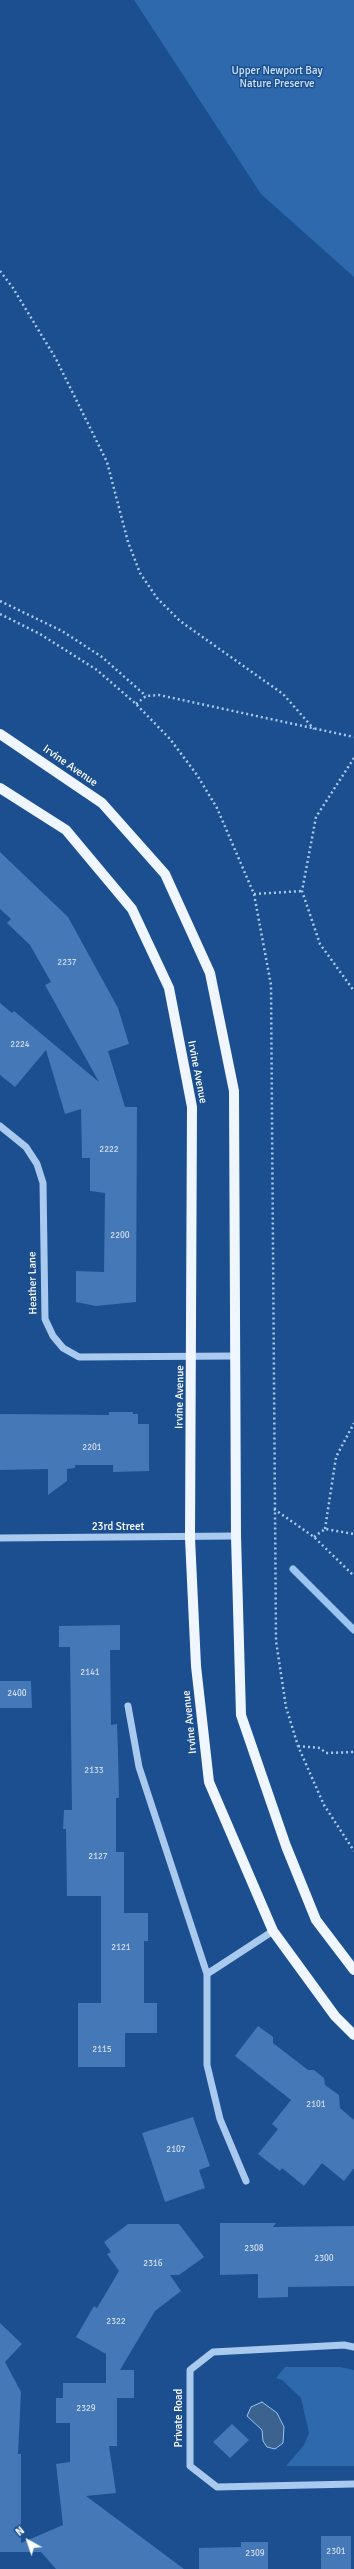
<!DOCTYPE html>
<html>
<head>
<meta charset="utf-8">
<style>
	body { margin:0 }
	#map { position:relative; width:354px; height:2569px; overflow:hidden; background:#1b4f8f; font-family:Signika,sans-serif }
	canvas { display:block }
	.north { position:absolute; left:8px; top:2521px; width:40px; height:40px; -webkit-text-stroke:3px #1b4f8f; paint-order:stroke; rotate:320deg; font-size:11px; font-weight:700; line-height:16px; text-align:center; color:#fff }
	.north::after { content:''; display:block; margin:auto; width:14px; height:18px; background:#fff; clip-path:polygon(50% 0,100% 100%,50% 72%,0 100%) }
</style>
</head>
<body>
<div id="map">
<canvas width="354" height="2569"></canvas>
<div class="north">N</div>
</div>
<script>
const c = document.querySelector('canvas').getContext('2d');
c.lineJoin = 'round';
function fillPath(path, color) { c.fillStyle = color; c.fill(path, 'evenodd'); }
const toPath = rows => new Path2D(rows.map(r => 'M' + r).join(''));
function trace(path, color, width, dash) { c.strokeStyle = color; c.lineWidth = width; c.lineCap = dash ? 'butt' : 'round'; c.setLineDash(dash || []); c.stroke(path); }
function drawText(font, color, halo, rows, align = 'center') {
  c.font = font + ' Signika,sans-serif'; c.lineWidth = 3; c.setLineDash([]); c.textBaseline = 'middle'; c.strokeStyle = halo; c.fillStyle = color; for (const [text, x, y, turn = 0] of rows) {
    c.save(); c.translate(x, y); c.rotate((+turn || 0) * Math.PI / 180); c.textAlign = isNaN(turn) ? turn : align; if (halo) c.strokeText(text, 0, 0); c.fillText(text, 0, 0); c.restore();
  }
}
const green = toPath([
	[134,0,354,0,354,277,261,194],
	[285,2367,340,2367,354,2370,354,2466,286,2466,304,2445,309,2433,301,2398,282,2380,276,2378]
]);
const water = toPath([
	[262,2402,277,2413,284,2427,283,2443,275,2449,267,2447,263,2441,262,2430,247,2416,251,2407,262,2402]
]);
const stream = toPath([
	[293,1569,354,1630]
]);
const building = toPath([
	[0,852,68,917,118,1008,129,1044,108,1051,125,1107,137,1107,136,1302,96,1306,76,1302,76,1271,104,1272,105,1193,90,1191,90,1158,82,1158,81,1109,65,1114,46,1050,15,1087,0,1075,0,1003,12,1013,14,1011,99,1082,45,985,51,982,30,945,7,923,11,919,0,909],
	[109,1412,133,1412,133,1414,138,1414,138,1424,149,1424,149,1471,113,1472,113,1465,75,1465,75,1468,67,1469,67,1481,48,1495,48,1469,0,1470,0,1414,109,1415],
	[120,1625,120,1650,110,1650,111,1725,117,1724,118,1752,119,1798,116,1798,116,1852,124,1852,124,1913,148,1913,148,1941,144,1941,144,2003,157,2003,157,2033,125,2033,125,2067,78,2067,78,2003,101,2003,101,1896,67,1896,66,1829,63,1829,64,1810,72,1810,70,1647,59,1647,59,1626],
	[0,1681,31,1681,32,1708,0,1708],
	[258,2026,273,2037,273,2043,308,2070,314,2070,324,2078,325,2085,339,2095,340,2108,354,2120,354,2168,344,2181,322,2163,304,2186,282,2168,280,2171,258,2154,278,2129,272,2124,291,2100,235,2056],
	[193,2117,210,2166,199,2170,205,2188,165,2202,142,2133],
	[220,2223,276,2223,273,2227,354,2226,354,2286,288,2287,288,2297,258,2298,258,2274,220,2275],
	[128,2224,179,2224,204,2257,179,2275,170,2275,181,2291,155,2311,120,2370,134,2370,134,2398,117,2398,117,2446,109,2446,116,2493,86,2496,184,2569,56,2569,41,2552,0,2552,0,2323,22,2344,5,2362,21,2392,18,2454,21,2454,21,2543,63,2525,56,2464,70,2462,70,2423,56,2423,56,2398,63,2398,63,2383,106,2383,106,2354,76,2337,94,2306,97,2308,119,2271,107,2254,111,2252,104,2242],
	[232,2424,249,2440,230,2458,213,2442],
	[321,2536,351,2536,351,2569,321,2569],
	[241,2542,268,2542,268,2569,199,2569,199,2548,241,2547]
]);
const path = toPath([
	[0,271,13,288,56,359,107,462,128,542,140,573,157,598,180,621,283,694,314,729],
	[0,601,62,631,102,657,146,696],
	[0,614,40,634,97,670,136,704,170,739,197,775,217,808,254,894,271,985,276,1641,286,1707,298,1746,324,1805,354,1851],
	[136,704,146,696,159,695,354,737],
	[354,758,316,817,302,891,320,944,354,991],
	[254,894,302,891],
	[274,1509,314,1537,354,1576],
	[325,1529,336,1457,354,1423],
	[314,1537,325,1529,354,1534],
	[298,1746,320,1748,326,1753,354,1752]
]);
const minor = toPath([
	[0,1126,26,1147,37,1164,43,1183,45,1319,53,1336,63,1348,79,1357,236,1356],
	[0,1538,236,1536],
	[128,1706,139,1767,207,1974,207,2065,220,2119,246,2181],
	[207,1974,273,1931],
	[354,2347,344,2345,213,2352,190,2370,190,2466,217,2487,354,2484]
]);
const major = toPath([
	[0,734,102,803,165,874,210,973,234,1091,236,1536,241,1715,286,1846,316,1920,354,1970],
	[0,788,66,830,132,909,169,988,192,1107,190,1538,196,1666,209,1782,273,1931,335,2016,354,2035]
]);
const numberNames = [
	["2237",67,963],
	["2224",20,1045],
	["2222",109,1150],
	["2200",120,1236],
	["2201",92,1448],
	["2141",90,1673],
	["2400",17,1694],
	["2133",94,1771],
	["2127",98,1857],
	["2121",121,1948],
	["2115",102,2050],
	["2101",316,2105],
	["2107",176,2150],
	["2308",254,2249],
	["2300",324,2259],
	["2316",153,2264],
	["2322",116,2322],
	["2329",86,2409],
	["2301",336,2552],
	["2309",255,2554]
];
const parkNames = [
	["Upper Newport Bay",277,71],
	["Nature Preserve",277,84]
];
const streetNames = [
	["Irvine Avenue",70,766,35],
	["Irvine Avenue",197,1072,79],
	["Heather Lane",33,1283,-91],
	["Irvine Avenue",180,1397,-89],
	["23rd Street",118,1527],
	["Irvine Avenue",190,1722,-96],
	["Private Road",179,2418,-90]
];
fillPath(green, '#2e69ad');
fillPath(water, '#3c6290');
trace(water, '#9cc4f0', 1);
trace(stream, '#9cc4f0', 7);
fillPath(building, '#4478b7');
trace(path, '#a9c9ee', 2.5, [2, 3]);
trace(minor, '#a9c9ee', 7);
trace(major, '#f0f6ff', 10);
drawText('9px', '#d0dded', null, numberNames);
drawText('11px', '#cfe3fa', '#1b4f8f', parkNames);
drawText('11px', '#fff', '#1b4f8f', streetNames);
</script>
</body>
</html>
